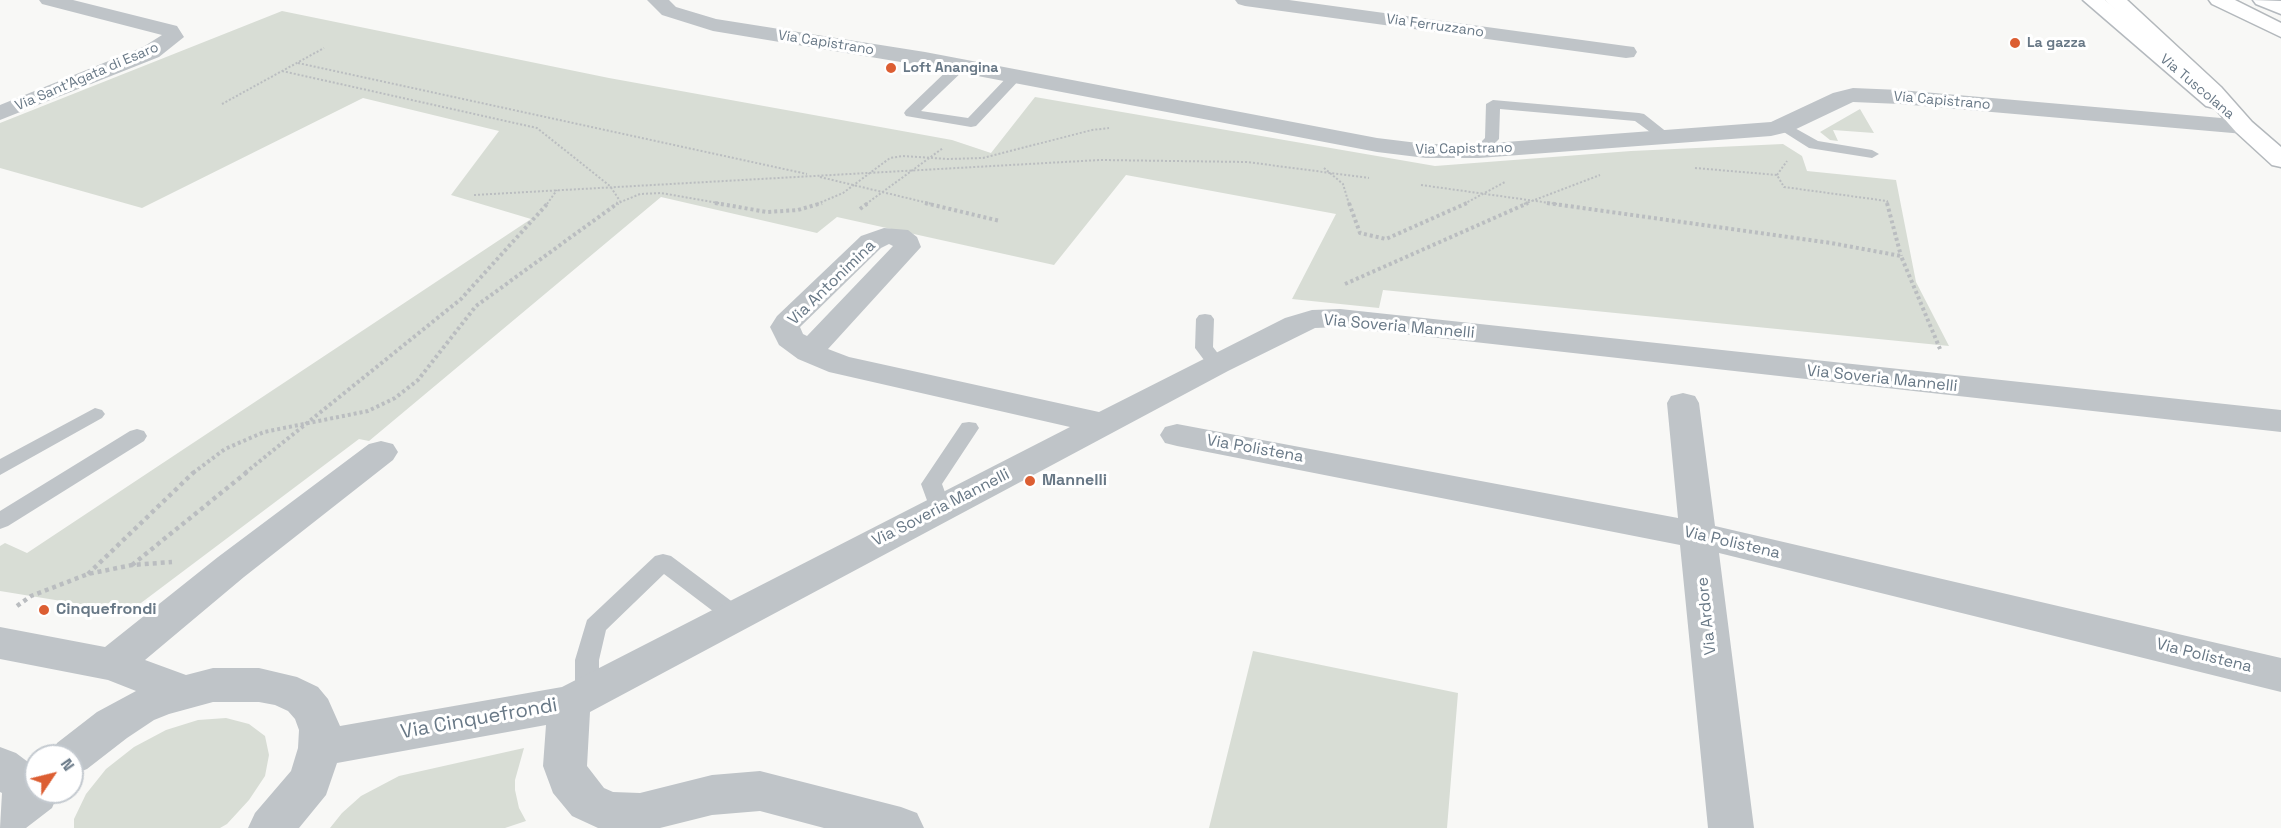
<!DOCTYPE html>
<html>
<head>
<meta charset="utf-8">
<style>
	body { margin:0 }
	#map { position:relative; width:2281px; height:828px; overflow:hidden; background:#f8f8f6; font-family:"Space Grotesk",sans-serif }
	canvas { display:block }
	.north { position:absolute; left:24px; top:744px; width:60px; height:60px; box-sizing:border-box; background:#fff; border:2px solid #c3c9cf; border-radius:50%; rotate:55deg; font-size:16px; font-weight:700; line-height:24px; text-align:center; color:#687886 }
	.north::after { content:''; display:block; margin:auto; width:21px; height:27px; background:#dc5e32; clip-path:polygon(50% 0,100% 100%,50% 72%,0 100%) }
</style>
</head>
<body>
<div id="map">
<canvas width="2281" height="828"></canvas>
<div class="north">N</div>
</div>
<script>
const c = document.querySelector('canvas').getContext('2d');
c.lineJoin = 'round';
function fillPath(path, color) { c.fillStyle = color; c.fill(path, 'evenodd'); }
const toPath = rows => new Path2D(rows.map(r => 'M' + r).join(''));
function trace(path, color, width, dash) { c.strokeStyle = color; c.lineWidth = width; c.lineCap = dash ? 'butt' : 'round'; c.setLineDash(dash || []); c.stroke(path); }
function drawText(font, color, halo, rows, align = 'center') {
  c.font = font + ' "Space Grotesk",sans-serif'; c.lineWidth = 6; c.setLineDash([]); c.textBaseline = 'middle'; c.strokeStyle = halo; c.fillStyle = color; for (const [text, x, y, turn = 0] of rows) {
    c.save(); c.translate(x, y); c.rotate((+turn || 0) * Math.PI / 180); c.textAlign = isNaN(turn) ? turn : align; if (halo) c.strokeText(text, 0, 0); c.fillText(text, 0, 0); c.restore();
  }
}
const green = toPath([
	[282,11,609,78,952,140,991,153,1035,97,1435,166,1631,151,1783,144,1802,156,1807,171,1896,180,1916,282,1949,346,1383,290,1379,308,1292,299,1336,214,1126,175,1054,265,837,217,817,233,661,197,369,441,359,439,129,612,0,591,0,546,5,543,27,553,531,219,451,195,499,131,363,98,142,208,0,168,0,123],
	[1860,109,1874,133,1833,130,1838,141,1830,140,1820,132],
	[1253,651,1458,693,1447,828,1209,828],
	[226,718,249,724,265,736,269,755,265,776,249,800,227,824,220,828,74,828,74,819,86,794,106,769,134,747,166,730,198,720],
	[524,748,515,780,515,790,519,808,526,821,505,828,330,828,342,813,361,796,399,776]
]);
const pathFar2 = toPath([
	[298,63,807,174],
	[282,71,537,128,610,186,620,201],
	[222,104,324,48],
	[1324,168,1343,184,1349,204],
	[1695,168,1777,175,1784,187,1887,201,1888,204],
	[1777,175,1787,161],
	[820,177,932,204],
	[1421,185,1557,204],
	[474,195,1100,160,1247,162,1369,178],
	[547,204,557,190],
	[616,204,640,194,661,193,724,204],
	[817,204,843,193,890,158,903,156,948,159,983,158,1092,130,1109,128],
	[866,204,943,148],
	[1464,204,1505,182],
	[1524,204,1600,175]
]);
const pathFar1 = toPath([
	[715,203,767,212,798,210,822,203],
	[925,203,1000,221],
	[1349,203,1360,233,1386,239,1467,203],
	[1547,203,1831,243,1901,256,1940,349],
	[1887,203,1901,256],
	[860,209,868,203],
	[1345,284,1528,203],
	[193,473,225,449,264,432,368,411,395,398,418,380,476,306,618,203],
	[245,473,461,299,548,203]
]);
const path = toPath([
	[132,565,247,472],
	[88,574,194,472],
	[17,606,31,596,88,574,132,565,172,562]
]);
const service = toPath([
	[961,61,967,65,966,68,921,111,968,118,1011,73,1016,72,1023,76,976,126,971,127,906,116,904,113,906,110,956,62,961,61],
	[1493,100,1639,113,1644,114,1673,137,1666,141,1661,140,1635,121,1500,109,1499,139,1484,154,1474,154,1472,151,1485,138,1486,104,1493,100],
	[1784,122,1818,141,1872,150,1879,154,1872,158,1809,148,1779,129,1777,126,1779,123,1784,122],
	[1205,314,1211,315,1214,319,1213,347,1226,364,1224,368,1210,368,1195,348,1196,319,1199,315,1205,314],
	[95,408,102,410,105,414,102,418,0,475,0,459,95,408],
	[969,422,976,423,979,428,942,484,951,509,948,514,940,516,932,514,921,484,962,423,969,422],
	[137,429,144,431,147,436,144,441,8,526,0,529,0,511,130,431,137,429],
	[663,554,671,556,742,609,746,615,742,621,734,624,726,621,664,574,606,630,599,660,599,694,596,701,587,704,578,701,575,694,575,660,587,620,655,556,663,554]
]);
const minor = toPath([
	[39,0,73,0,177,26,184,37,159,57,0,120,0,105,143,47,162,35,42,4,39,0],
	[647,0,669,0,676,7,716,19,925,52,1377,138,1426,144,1479,144,1771,122,1833,93,1853,88,1900,90,2244,120,2252,122,2256,127,2252,132,2244,134,1900,104,1853,102,1792,131,1771,136,1479,158,1426,158,1377,152,925,66,713,31,662,15,647,0],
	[1235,0,1289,0,1626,46,1634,47,1637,52,1634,57,1626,58,1245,6,1238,4,1235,0],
	[884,228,908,230,917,237,921,247,828,349,849,357,1099,412,1285,318,1312,310,1340,309,2281,410,2281,432,1340,327,1315,328,1228,371,590,712,587,766,604,788,613,792,640,793,712,775,760,771,901,807,917,813,924,828,824,828,760,811,712,815,660,828,598,828,572,816,553,793,543,766,546,725,337,763,326,795,299,828,248,828,255,813,291,771,298,748,299,730,295,719,288,711,275,705,259,702,213,702,169,714,154,720,127,738,87,769,72,775,72,756,50,756,57,743,97,712,136,691,108,680,0,659,0,627,105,647,218,557,369,444,381,441,393,444,398,452,393,460,244,577,145,660,186,675,213,668,259,668,297,677,318,687,328,699,340,726,562,687,1070,427,829,372,798,359,779,345,770,327,777,316,861,236,884,228],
	[889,244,893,246,807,336,803,334,800,327,881,248,889,244],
	[1683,393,1695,396,1699,403,1715,526,2281,658,2281,692,1719,553,1754,828,1708,828,1680,545,1177,446,1165,443,1160,435,1165,427,1177,424,1678,518,1667,403,1671,396,1683,393],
	[0,747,16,753,36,768,36,792,58,792,58,794,52,808,26,828,0,828,2,793,0,792,0,747]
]);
const secondary = toPath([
	[2083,0,2105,0,2222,96,2226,101,2222,106,2214,108,2206,106,2083,0],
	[2253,0,2281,1,2281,14,2256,4,2253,0]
]);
const primary = toPath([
	[2105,0,2127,0,2221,87,2252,122,2281,147,2281,167,2272,165,2236,132,2205,97,2105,0],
	[2209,0,2235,0,2281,23,2281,37,2212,4,2209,0]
]);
const markers = [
	[2015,43,6,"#dc5e32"],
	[891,68,6,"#dc5e32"],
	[1030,481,6,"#dc5e32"],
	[44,610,6,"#dc5e32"]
];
const farStreetnames = [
	["Via Ferruzzano",1435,26,8],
	["Via Capistrano",826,43,9],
	["Via Sant'Agata di Esaro",87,77,-23],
	["Via Tuscolana",2197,87,40],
	["Via Capistrano",1942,101,5],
	["Via Capistrano",1464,149,-1]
];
const farPoinames = [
	["La gazza",2027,43],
	["Loft Anangina",903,68]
];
const streetNames = [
	["Via Antonimina",832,283,-44],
	["Via Soveria Mannelli",1399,327,5],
	["Via Soveria Mannelli",1882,379,6],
	["Via Polistena",1255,449,10],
	["Via Soveria Mannelli",941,508,-27],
	["Via Polistena",1732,543,13],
	["Via Ardore",1707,616,-96],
	["Via Polistena",2204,656,14]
];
const poiNames = [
	["Mannelli",1042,481],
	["Cinquefrondi",56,610]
];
const nearStreetnames = [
	["Via Cinquefrondi",479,719,-10]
];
fillPath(green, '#d8ddd5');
trace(secondary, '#b4b9be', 3);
trace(primary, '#b3b8bc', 3);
trace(pathFar2, '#babdc0', 2, [2, 2]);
trace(pathFar1, '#babdc0', 4, [3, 3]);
trace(path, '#babdc0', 4.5, [4, 4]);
fillPath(service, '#bfc4c8');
fillPath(minor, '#bfc4c8');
fillPath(secondary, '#fff');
fillPath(primary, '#fff');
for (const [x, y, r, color] of markers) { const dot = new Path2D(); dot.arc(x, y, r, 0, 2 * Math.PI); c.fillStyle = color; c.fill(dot); trace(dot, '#fff', 2); }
drawText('14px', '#687886', '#fff', farStreetnames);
drawText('bold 14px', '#687886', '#fff', farPoinames, 'left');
drawText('16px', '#687886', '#fff', streetNames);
drawText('bold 16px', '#687886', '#fff', poiNames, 'left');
drawText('20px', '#687886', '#fff', nearStreetnames);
</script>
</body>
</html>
